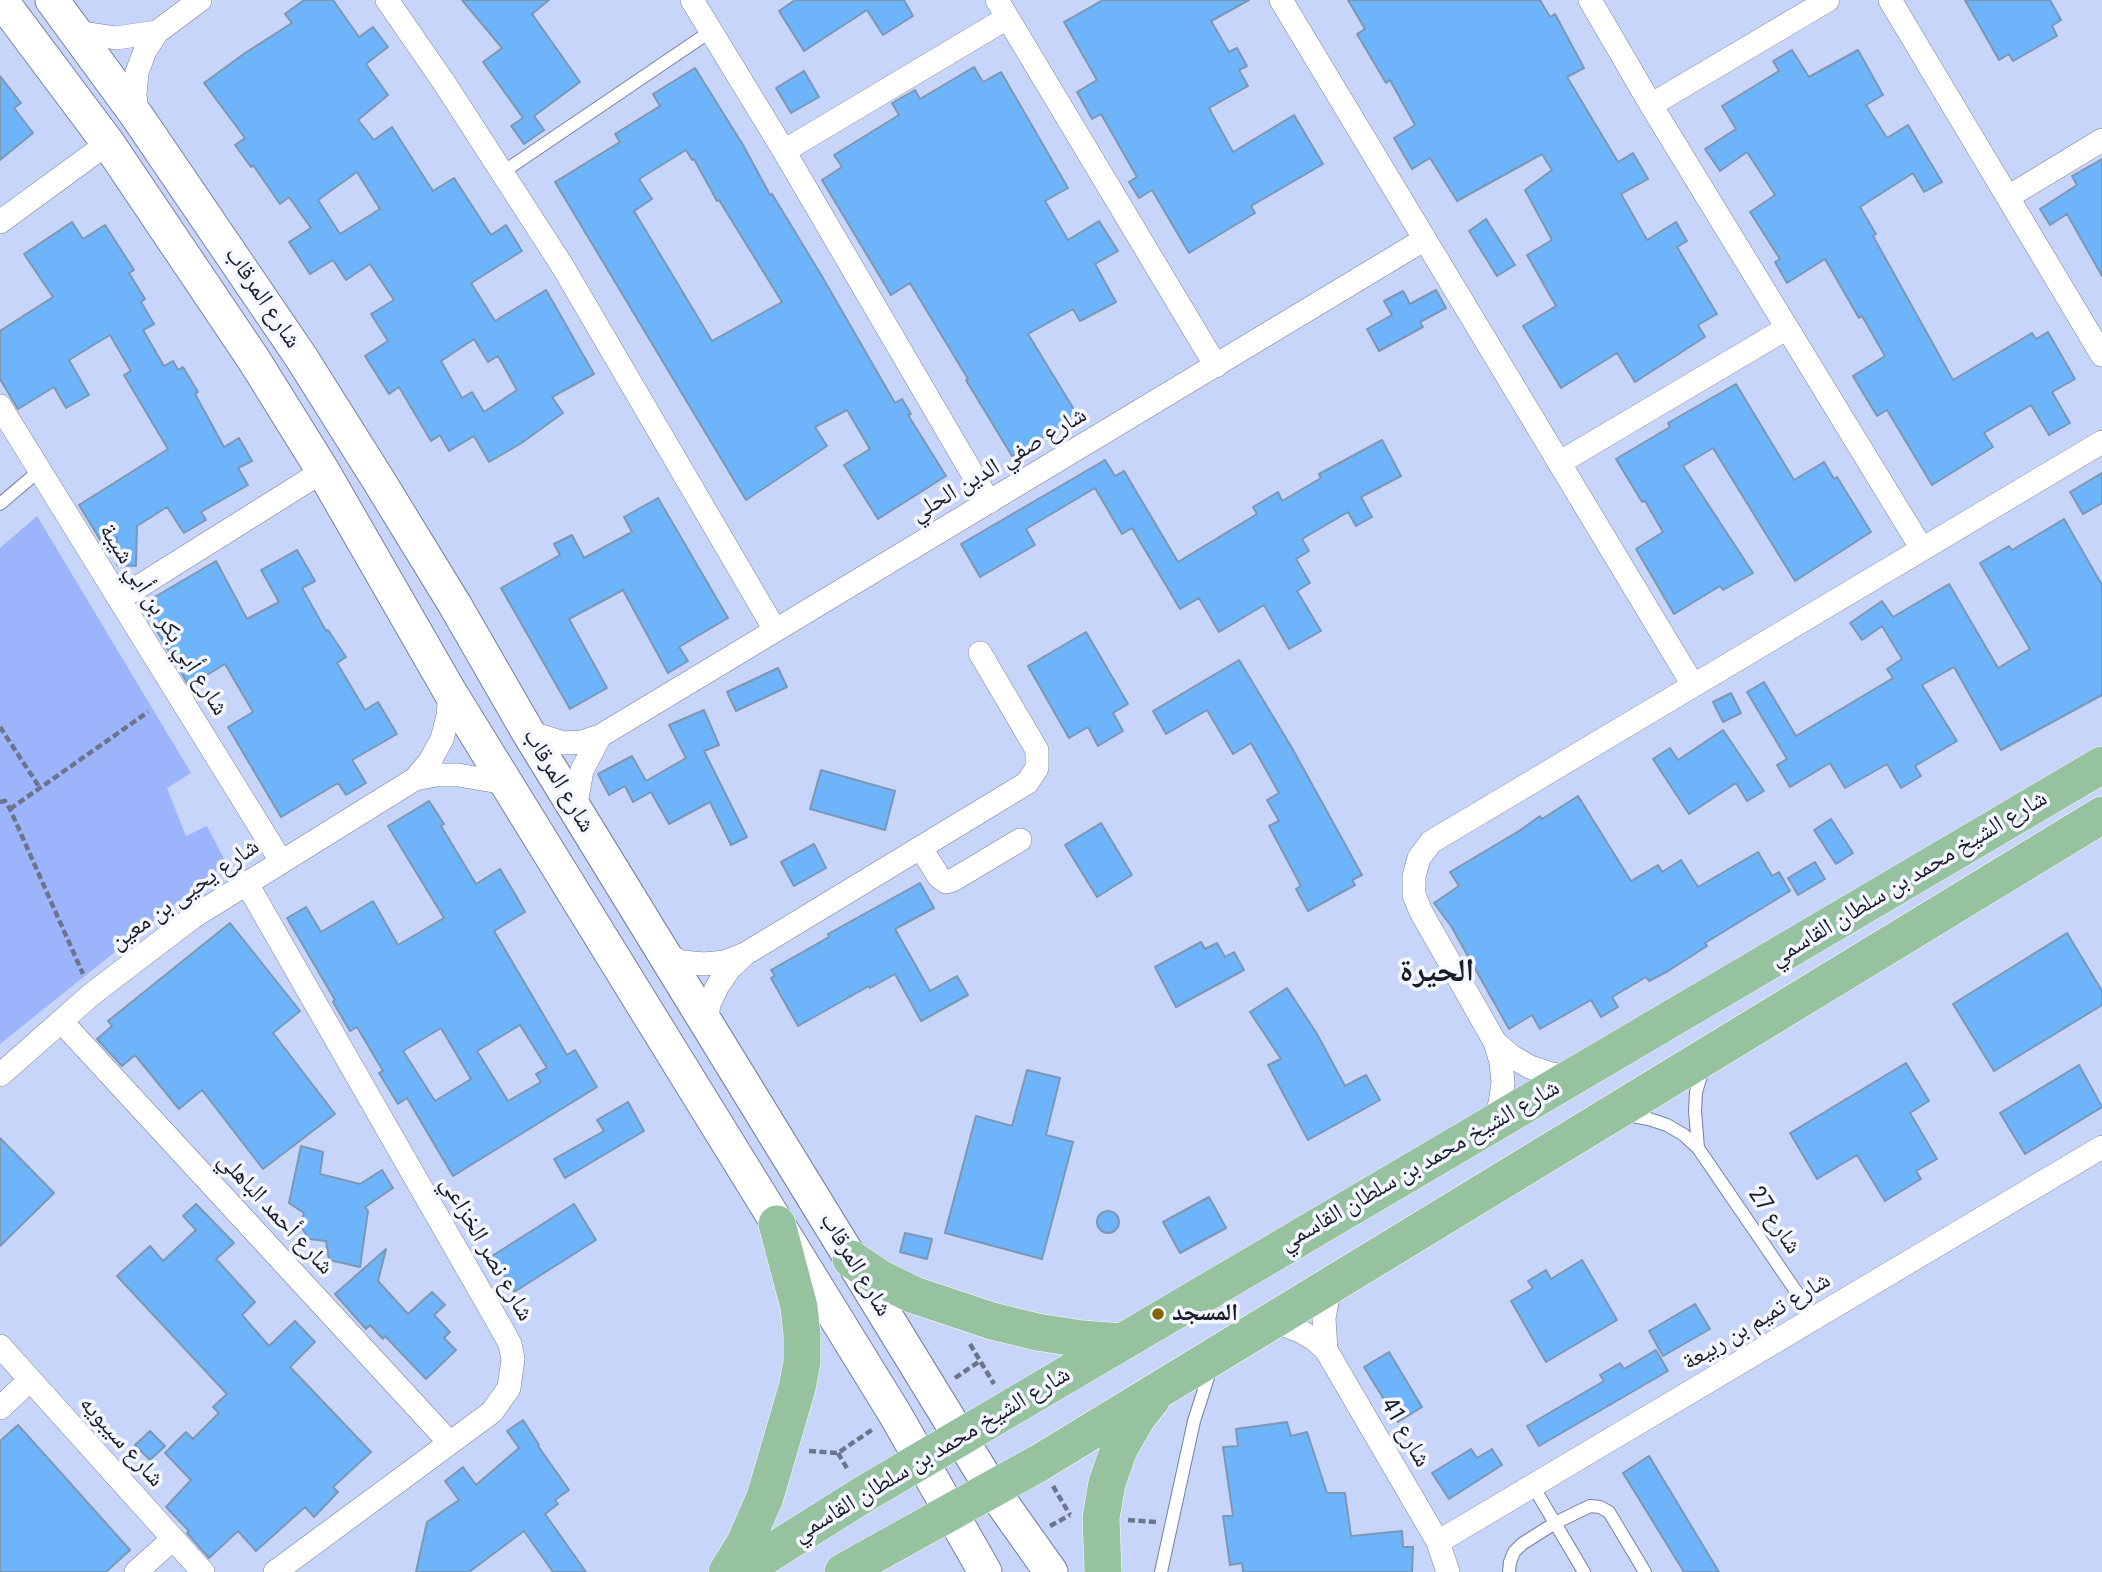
<!DOCTYPE html>
<html>
<head>
<meta charset="utf-8">
<style>
	body { margin:0 }
	canvas { display:block; background:#c8d5fa }
</style>
</head>
<body>
<canvas width="2102" height="1572"></canvas>
<script>
const c = document.querySelector('canvas').getContext('2d');
c.lineJoin = 'round';
function fillPath(path, color) { c.fillStyle = color; c.fill(path, 'evenodd'); }
const toPath = rows => new Path2D(rows.map(r => 'M' + r).join(''));
function trace(path, color, width, dash) { c.strokeStyle = color; c.lineWidth = width; c.lineCap = dash ? 'butt' : 'round'; c.setLineDash(dash || []); c.stroke(path); }
function drawText(font, color, halo, rows, align = 'center') {
  c.font = font + ' "Roboto Condensed","Noto Naskh Arabic",sans-serif'; c.lineWidth = 7; c.setLineDash([]); c.textBaseline = 'middle'; c.strokeStyle = halo; c.fillStyle = color; for (const [text, x, y, turn = 0] of rows) {
    c.save(); c.translate(x, y); c.rotate((+turn || 0) * Math.PI / 180); c.textAlign = isNaN(turn) ? turn : align; if (halo) c.strokeText(text, 0, 0); c.fillText(text, 0, 0); c.restore();
  }
}
const green = toPath([
	[37,516,191,773,167,788,186,836,207,826,226,863,0,1044,0,548]
]);
const building = toPath([
	[304,0,333,0,359,37,373,27,388,47,366,64,388,95,358,120,374,140,392,127,433,191,454,178,491,235,506,225,522,251,471,283,495,321,546,290,594,374,552,397,563,413,520,444,489,462,474,436,449,451,440,435,431,441,399,387,389,394,365,356,388,341,371,314,394,300,370,264,346,280,333,260,310,274,289,242,311,228,289,197,280,204,253,165,251,167,235,145,245,138,204,83,245,53,292,23,285,14,304,0],
	[357,172,380,209,340,234,318,200,357,172],
	[474,339,488,362,498,356,517,390,484,412,472,392,462,398,441,361,474,339],
	[462,0,549,0,532,14,580,82,534,116,544,130,524,144,511,126,523,118,483,62,502,48,462,0],
	[795,0,904,0,913,16,883,35,867,10,804,51,779,11,795,0],
	[1103,0,1249,0,1211,21,1229,52,1237,48,1247,66,1239,70,1248,86,1209,108,1233,152,1294,115,1323,164,1251,206,1255,213,1189,253,1152,190,1139,198,1129,182,1137,177,1101,114,1092,119,1077,92,1097,80,1064,22,1103,0],
	[1348,0,1540,0,1550,17,1555,14,1584,68,1567,77,1618,162,1633,153,1648,179,1621,194,1647,240,1676,222,1687,241,1677,247,1717,314,1698,325,1705,337,1635,382,1617,353,1561,388,1523,326,1556,306,1527,255,1552,240,1525,190,1552,170,1542,154,1457,201,1430,158,1412,169,1394,138,1415,125,1390,80,1386,83,1357,34,1365,29,1348,0],
	[1965,0,2050,0,2061,20,2052,26,2057,36,2013,61,2009,54,1999,60,1965,0],
	[1792,50,1809,77,1858,50,1883,95,1866,105,1887,138,1908,125,1942,182,1924,192,1913,173,1860,207,1876,234,1873,236,1953,380,2032,333,2036,339,2048,332,2075,379,2052,392,2070,423,2049,435,2031,405,1984,433,1993,447,1932,485,1887,410,1877,416,1853,376,1885,356,1862,316,1859,318,1825,259,1787,283,1775,262,1780,259,1750,212,1775,195,1747,152,1720,171,1705,149,1736,129,1722,106,1779,71,1773,61,1792,50],
	[974,67,983,82,1001,72,1068,188,1045,201,1068,240,1099,221,1118,251,1095,264,1116,302,1080,321,1073,309,1028,334,1078,416,1012,456,966,380,968,379,910,283,891,295,822,180,842,167,834,155,899,115,892,103,915,90,920,99,974,67],
	[695,68,743,145,770,195,772,194,820,273,895,403,902,399,911,414,908,415,946,476,878,519,844,465,870,449,847,410,815,427,827,446,746,500,555,182,620,142,615,134,660,106,653,94,695,68],
	[686,150,692,160,694,159,717,201,719,200,782,302,712,341,634,211,652,199,639,179,686,150],
	[804,71,819,97,791,113,776,88,804,71],
	[0,76,21,103,14,108,33,133,0,160,0,76],
	[2102,159,2102,276,2067,214,2050,225,2040,209,2077,185,2072,176,2102,159],
	[1486,219,1515,265,1497,276,1469,231,1486,219],
	[72,222,83,239,105,225,134,270,129,273,145,299,141,302,154,324,143,330,164,366,173,361,178,370,183,367,198,392,195,394,224,447,239,438,252,461,238,468,248,485,201,512,206,520,184,533,167,507,137,526,136,566,117,565,117,537,104,546,79,505,168,449,124,375,131,371,110,335,69,360,89,395,66,408,54,387,18,409,0,379,0,331,53,297,24,254,72,222],
	[1436,290,1446,308,1420,322,1423,327,1379,351,1367,329,1392,315,1384,301,1403,291,1410,304,1436,290],
	[1736,384,1794,480,1824,462,1834,479,1837,477,1871,532,1795,581,1713,448,1683,466,1753,573,1723,590,1720,586,1674,614,1636,549,1663,532,1645,501,1642,502,1616,459,1670,427,1668,423,1736,384],
	[1382,440,1401,476,1361,497,1372,517,1356,526,1348,512,1302,539,1309,551,1296,559,1310,583,1297,591,1321,631,1289,649,1264,605,1219,632,1199,598,1180,609,1132,528,1122,534,1095,488,1026,529,1035,545,980,577,961,544,1105,460,1115,476,1124,471,1178,562,1257,514,1253,507,1278,492,1282,501,1321,478,1319,474,1382,440],
	[2102,473,2102,503,2083,514,2070,492,2102,473],
	[658,498,728,618,679,647,688,661,668,673,623,590,569,619,607,688,570,709,501,588,560,555,554,544,572,535,584,558,632,532,624,517,658,498],
	[2064,519,2102,585,2102,695,2001,750,1954,667,1922,685,1957,741,1915,766,1921,776,1901,788,1887,764,1845,788,1830,763,1790,787,1777,765,1787,759,1747,692,1764,682,1796,736,1893,678,1887,669,1902,659,1882,626,1862,640,1850,623,1882,601,1893,617,1949,584,1998,668,2030,649,1980,563,2009,546,2012,550,2064,519],
	[297,550,315,581,302,588,326,631,328,630,346,657,337,663,365,710,378,702,397,734,352,760,366,783,346,795,338,783,281,817,228,727,253,712,225,664,189,686,144,609,155,603,153,598,216,561,247,619,279,602,261,570,297,550],
	[1086,632,1128,704,1113,713,1123,731,1098,746,1088,727,1069,738,1028,666,1086,632],
	[1239,660,1292,748,1362,875,1352,880,1355,885,1308,911,1296,889,1301,886,1269,826,1279,821,1267,800,1279,793,1251,743,1233,754,1207,710,1166,734,1153,711,1239,660],
	[778,668,787,687,736,711,727,692,778,668],
	[1731,693,1741,713,1723,722,1713,702,1731,693],
	[704,710,719,745,704,751,747,837,731,845,710,802,669,824,651,792,633,802,625,786,609,795,598,774,632,756,646,781,686,758,669,725,704,710],
	[1723,730,1764,791,1747,801,1736,783,1689,814,1653,759,1670,748,1678,760,1723,730],
	[821,770,895,791,885,830,810,809,821,770],
	[1578,796,1631,881,1658,865,1662,872,1681,860,1698,887,1758,852,1772,876,1779,872,1790,891,1705,943,1707,946,1668,971,1649,981,1646,977,1612,997,1618,1007,1601,1017,1591,1000,1540,1029,1532,1015,1509,1029,1451,926,1434,903,1459,886,1450,872,1519,831,1540,816,1542,819,1578,796],
	[429,801,444,824,441,826,476,884,500,869,515,894,525,912,494,931,567,1055,575,1050,597,1087,453,1176,407,1098,398,1104,379,1073,383,1071,357,1027,350,1031,333,1002,335,1000,287,918,306,907,321,932,373,901,398,945,444,918,388,826,429,801],
	[520,1025,547,1068,536,1074,541,1082,508,1101,477,1051,520,1025],
	[441,1028,471,1079,435,1101,403,1051,441,1028],
	[1831,819,1853,853,1836,864,1814,830,1831,819],
	[1101,823,1132,875,1097,897,1065,845,1101,823],
	[814,844,826,868,794,886,781,862,814,844],
	[1815,862,1825,879,1798,895,1788,878,1815,862],
	[920,883,934,908,895,929,930,991,957,976,968,995,921,1021,895,974,870,988,869,986,798,1026,771,978,775,976,771,970,829,937,828,934,920,883],
	[230,923,300,1011,273,1033,335,1114,263,1169,202,1090,179,1109,135,1055,122,1066,97,1039,112,1026,108,1021,230,923],
	[2067,933,2102,991,2102,1005,1994,1071,1953,1004,2067,933],
	[1201,942,1205,949,1217,943,1225,957,1234,952,1244,970,1176,1007,1155,967,1201,942],
	[1287,988,1317,1034,1345,1086,1366,1075,1380,1100,1308,1140,1268,1065,1281,1059,1250,1012,1287,988],
	[1906,1063,1929,1101,1910,1113,1937,1159,1916,1171,1921,1179,1885,1201,1857,1155,1817,1179,1790,1133,1906,1063],
	[2079,1065,2102,1107,2025,1154,2000,1113,2079,1065],
	[1027,1070,1060,1078,1046,1135,1073,1142,1042,1259,945,1233,976,1116,1012,1126,1027,1070],
	[628,1102,644,1131,565,1178,554,1159,604,1131,597,1120,628,1102],
	[0,1138,54,1193,0,1246,0,1138],
	[301,1146,323,1152,320,1174,360,1184,382,1170,393,1188,365,1207,368,1211,360,1267,329,1260,326,1241,309,1239,300,1225,304,1213,289,1203,301,1146],
	[1209,1197,1226,1228,1180,1253,1163,1222,1209,1197],
	[196,1204,234,1243,216,1259,255,1302,242,1315,269,1346,295,1321,315,1342,290,1367,371,1452,333,1487,338,1492,314,1517,305,1507,256,1551,238,1531,209,1558,187,1533,189,1531,166,1507,191,1480,165,1453,186,1432,193,1439,219,1413,213,1407,227,1394,117,1276,150,1246,163,1261,196,1230,183,1216,196,1204],
	[574,1204,596,1240,514,1292,492,1256,574,1204],
	'1097 1222a11 11 0 1 1 22 0a11 11 0 1 1-22 0Z',
	[905,1233,932,1239,927,1259,900,1252,905,1233],
	[386,1249,378,1281,408,1314,432,1292,445,1305,434,1315,450,1332,444,1338,456,1350,426,1379,385,1336,383,1339,370,1325,366,1329,335,1294,386,1249],
	[1582,1260,1617,1320,1546,1362,1511,1301,1533,1288,1528,1281,1546,1270,1551,1279,1582,1260],
	[1695,1304,1710,1329,1663,1356,1649,1331,1695,1304],
	[1656,1350,1668,1371,1539,1446,1527,1426,1604,1381,1600,1375,1620,1363,1624,1369,1656,1350],
	[1389,1352,1422,1407,1398,1422,1364,1367,1389,1352],
	[523,1420,539,1445,538,1446,569,1490,555,1500,558,1504,545,1514,586,1572,553,1572,524,1531,469,1572,416,1572,427,1522,459,1500,445,1481,463,1467,476,1485,519,1448,507,1431,523,1420],
	[1287,1422,1291,1436,1307,1432,1327,1493,1345,1493,1351,1536,1402,1531,1403,1547,1413,1547,1412,1572,1243,1572,1242,1563,1230,1565,1223,1516,1233,1516,1223,1447,1238,1446,1236,1429,1287,1422],
	[18,1425,130,1550,106,1572,0,1572,0,1441,18,1425],
	[150,1431,165,1446,150,1460,135,1445,150,1431],
	[1471,1449,1477,1458,1492,1449,1502,1465,1449,1499,1432,1473,1471,1449],
	[1649,1456,1719,1572,1684,1572,1623,1473,1649,1456]
]);
const path = toPath([
	[0,727,40,788],
	[0,802,5,801,10,809,83,974],
	[10,809,148,712],
	[970,1344,994,1384],
	[955,1378,980,1361],
	[809,1451,838,1453,873,1429],
	[838,1453,848,1470],
	[1053,1486,1070,1515],
	[1128,1520,1157,1522],
	[1050,1526,1070,1515]
]);
const service = toPath([
	[503,172,711,31],
	[0,504,40,470],
	[1627,1115,1649,1119,1667,1125,1684,1135,1698,1148,1815,1319],
	[1698,1148,1695,1111,1696,1092,1703,1069],
	[1533,1486,1584,1572],
	[1161,1572,1194,1421,1211,1368],
	[1509,1572,1510,1562,1514,1552,1522,1544,1555,1523,1590,1506,1600,1507,1609,1512,1645,1572]
]);
const minor = toPath([
	[387,0,445,84,563,267,775,630],
	[692,0,784,151,989,502],
	[997,0,1216,366],
	[1281,0,1693,685],
	[1590,0,1651,105,1922,549],
	[1890,0,2102,355],
	[76,32,116,38,157,32],
	[1651,105,1828,0],
	[137,116,135,94,137,72,145,51,157,32,200,0],
	[784,151,1007,18],
	[2008,197,2102,140],
	[0,222,108,143],
	[0,406,281,861],
	[1559,463,1787,328],
	[119,599,323,471],
	[528,732,564,743,582,742,600,736,1425,239],
	[415,779,436,775,458,775,506,783],
	[575,810,582,770,600,736],
	[921,848,939,877,946,882,953,880,1020,840],
	[246,882,503,1331,510,1344,513,1359,509,1388,492,1412,275,1572],
	[664,954,682,962,704,964,725,962,745,954,1027,783,1037,768,1037,750,980,653],
	[61,1021,450,1443],
	[706,1023,709,1004,718,985,730,968,743,956],
	[1495,1042,1511,1056,1530,1067,1551,1074,1572,1077],
	[0,1075,92,994,193,917,415,779,430,761,442,739,448,716,450,692],
	[1492,1124,1500,1104,1503,1083,1501,1062,1495,1042,1421,912,1414,895,1414,876,1419,858,1431,842,2102,442],
	[1268,1324,1284,1325,1300,1331,1314,1339,1326,1350,1438,1542,1448,1572],
	[0,1346,203,1572],
	[1326,1350,1324,1318,1330,1286],
	[0,1408,30,1380],
	[1438,1542,2102,1147],
	[136,1572,173,1539]
]);
const secondary = toPath([
	[1,0,108,143,254,360,323,471,450,692,895,1414,985,1572],
	[52,0,137,116,301,357,379,481,455,605,528,732,992,1489,1051,1572]
]);
const primary = toPath([
	[851,1259,881,1279,914,1295,992,1321,1037,1332,1082,1339,1123,1342],
	[727,1572,745,1543,765,1497,797,1388,802,1362,802,1335,799,1307,777,1224],
	[740,1572,864,1494,2102,765],
	[843,1572,1039,1463,2102,815],
	[1103,1572,1101,1518,1107,1483,1119,1449,1137,1418,1151,1400]
]);
const markers = [
	[1158,1314,7,"#836600"]
];
const streetNames = [
	["شارع المرقاب",262,298,56],
	["شارع صفي الدين الحلي",999,465,-31],
	["شارع أبي بكر بن أبي شيبة",163,620,58],
	["شارع المرقاب",558,781,59],
	["شارع الشيخ محمد بن سلطان القاسمي",1909,879,-31],
	["شارع يحيى بن معين",185,895,-35],
	["شارع الشيخ محمد بن سلطان القاسمي",1420,1166,-30],
	["شارع أحمد الباهلي",275,1214,47],
	["شارع 27",1774,1221,56],
	["شارع نصر الخزاعي",486,1249,60],
	["شارع المرقاب",855,1265,59],
	["شارع تميم بن ربيعة",1757,1322,-31],
	["شارع 41",1405,1433,60],
	["شارع سيبويه",121,1442,48],
	["شارع الشيخ محمد بن سلطان القاسمي",932,1455,-31]
];
const poiNames = [
	["المسجد",1172,1314]
];
const districtNames = [
	["الحيرة",1437,973]
];
fillPath(green, '#9cb4fc');
fillPath(building, '#6eb4fa');
trace(building, '#7c97b4', 2);
trace(service, '#7480a1', 14);
trace(minor, '#7480a1', 24);
trace(secondary, '#7480a1', 35);
trace(primary, '#fff', 38);
trace(path, '#6c748c', 4.5, [7, 3.5]);
trace(service, '#fff', 12);
trace(minor, '#fff', 23);
trace(secondary, '#fff', 33);
trace(primary, '#97c2a0', 37);
for (const [x, y, r, color] of markers) { const dot = new Path2D(); dot.arc(x, y, r, 0, 2 * Math.PI); c.fillStyle = color; c.fill(dot); trace(dot, '#f4f7ff', 2.5); }
drawText('24px', '#191d2a', '#f4f7ff', streetNames);
drawText('bold 24px', '#191d2a', '#f4f7ff', poiNames, 'left');
drawText('bold 32px', '#191d2a', '#f4f7ff', districtNames);
</script>
</body>
</html>
